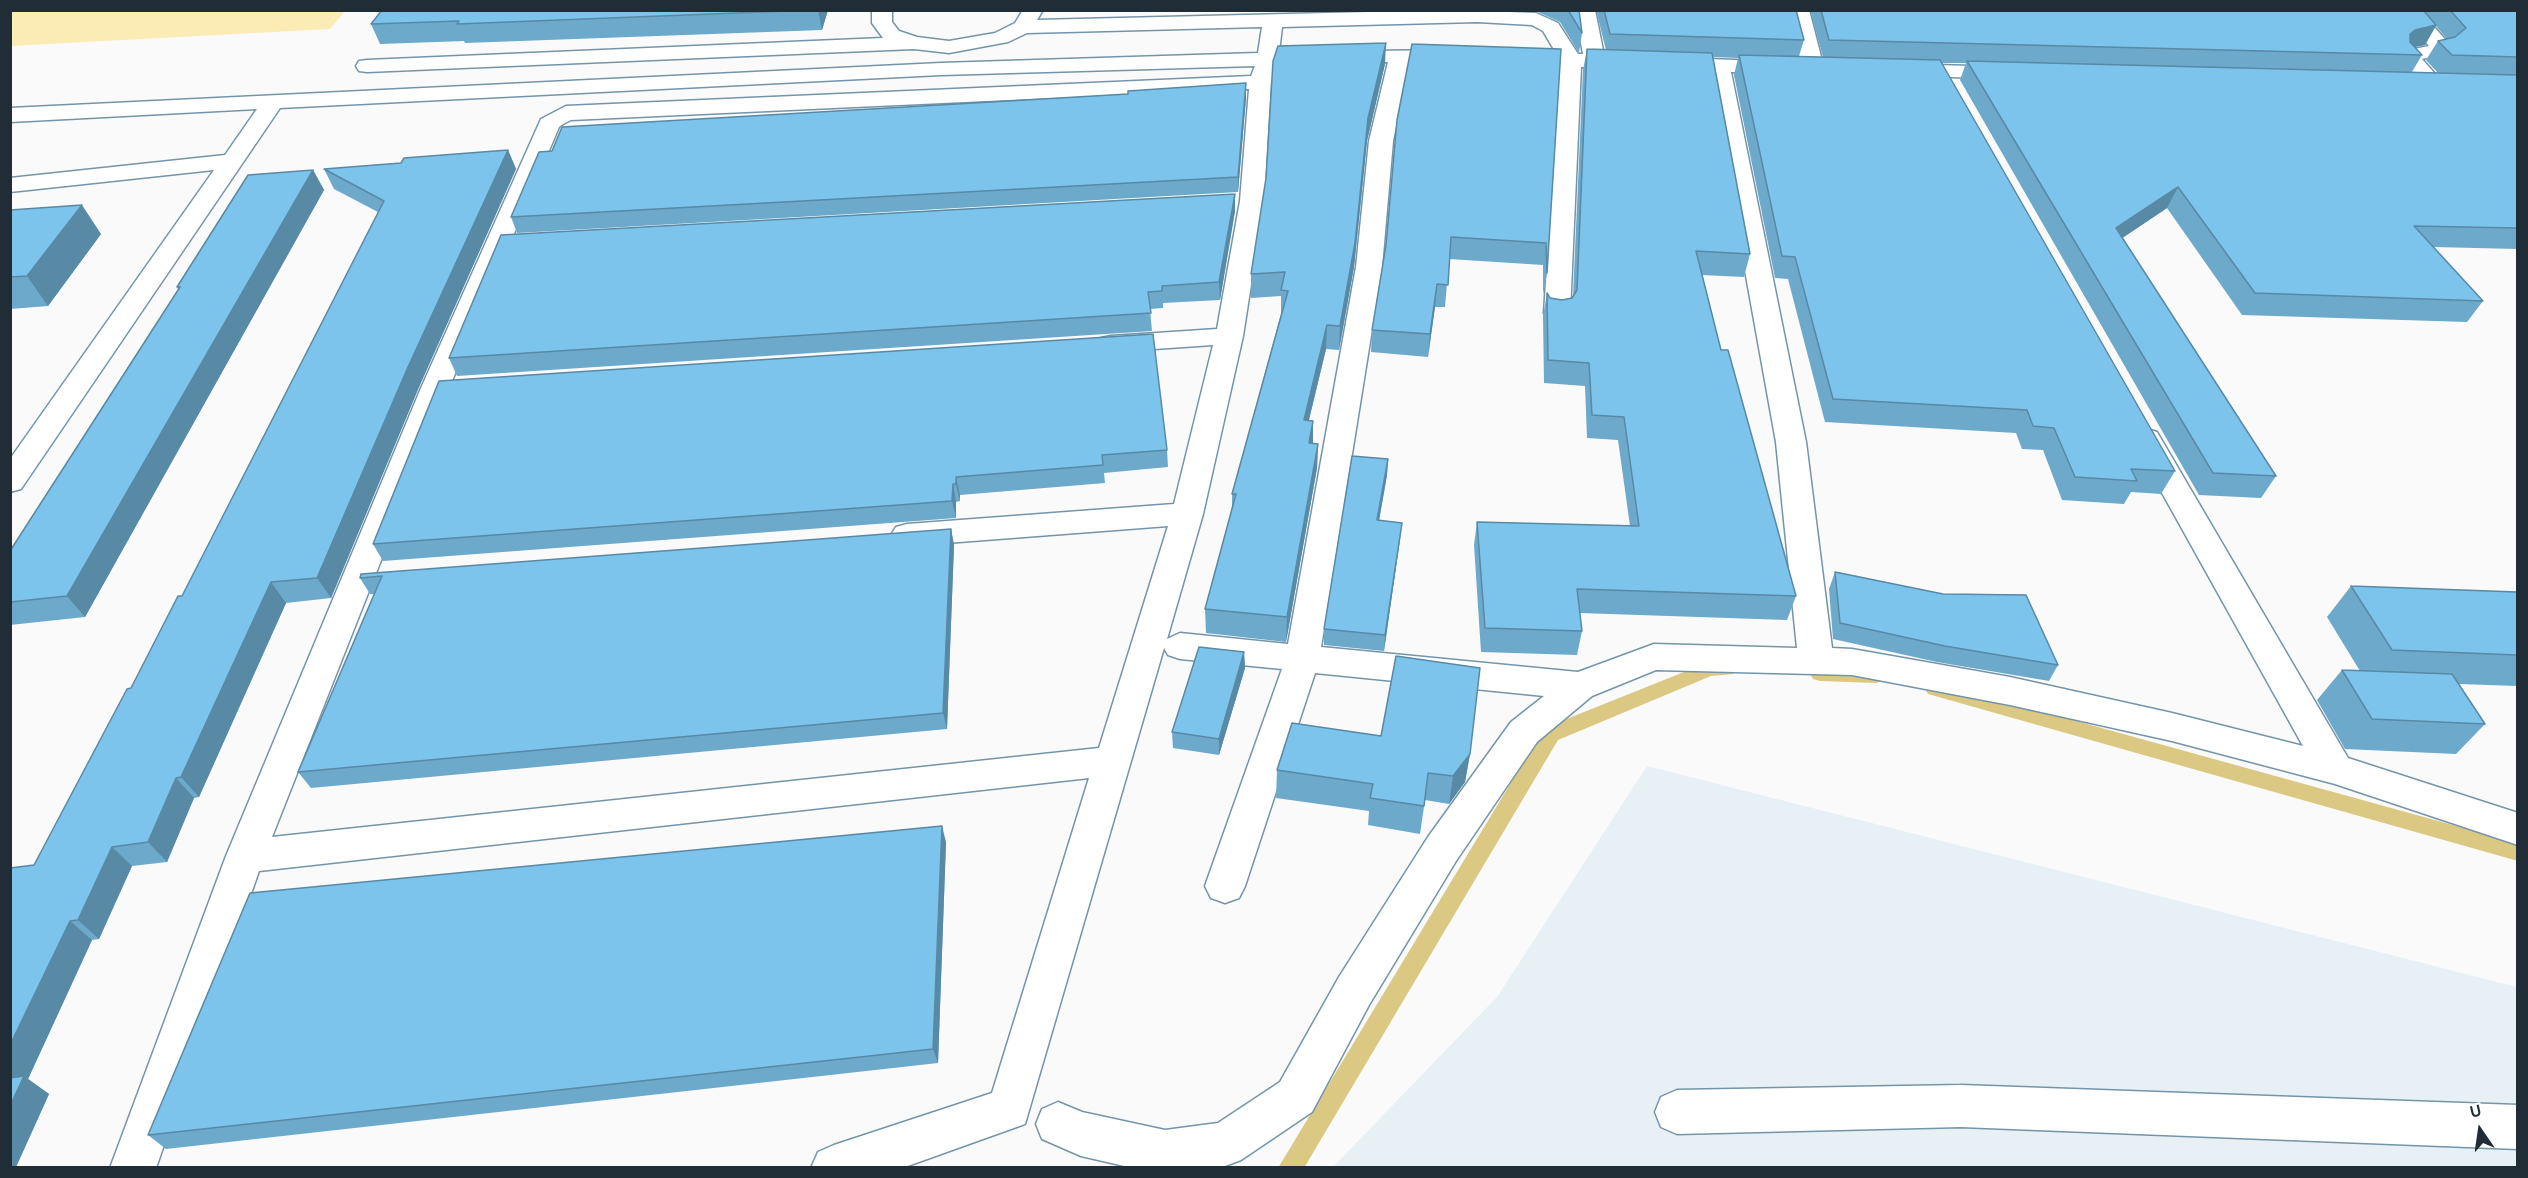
<!DOCTYPE html>
<html>
<head>
<meta charset="utf-8">
<style>
	body { margin:0 }
	#map { position:relative; width:2528px; height:1178px; overflow:hidden; background:#fafafa; font-family:Overpass,sans-serif }
	canvas { display:block }
	.frame { position:absolute; inset:0; border:12px solid #202d36; pointer-events:none }
	.north { position:absolute; left:2450px; top:1100px; width:60px; height:60px; -webkit-text-stroke:4px #fff; paint-order:stroke; rotate:347deg; font-size:16px; font-weight:700; line-height:24px; text-align:center; color:#202d36 }
	.north::after { content:''; display:block; margin:auto; width:21px; height:27px; background:#202d36; clip-path:polygon(50% 0,100% 100%,50% 72%,0 100%) }
</style>
</head>
<body>
<div id="map">
<canvas width="2528" height="1178"></canvas>
<div class="frame"></div>
<div class="north">U</div>
</div>
<script>
const c = document.querySelector('canvas').getContext('2d');
c.lineJoin = 'round';
function fillPath(path, color) { c.fillStyle = color; c.fill(path, 'evenodd'); }
const toPath = rows => new Path2D(rows.map(r => 'M' + r).join(''));
function trace(path, color, width, dash) { c.strokeStyle = color; c.lineWidth = width; c.lineCap = dash ? 'butt' : 'round'; c.setLineDash(dash || []); c.stroke(path); }
const built = toPath([
	[1647,766,2517,987,2517,1167,1332,1168,1497,997]
]);
const green = toPath([
	[11,10,345,10,345,11,330,29,11,46]
]);
const stream = toPath([
	[1709,662,1726,662,1733,664,1735,669,1733,674,1711,676,1558,740,1304,1168,1278,1168,1544,728,1709,662],
	[1820,667,1876,669,1883,671,1886,676,1883,681,1876,683,1820,681,1813,679,1810,674,1813,669,1820,667],
	[1935,682,2518,843,2518,861,1928,694,1925,689,1928,684,1935,682]
]);
const minor = toPath([
	[872,10,892,10,892,22,899,31,917,37,949,41,995,33,1015,23,1023,10,1043,10,1037,20,1452,10,1536,13,1558,23,1578,54,1583,54,1575,10,1595,10,1604,55,1788,62,1791,67,1788,72,1780,73,1731,72,1806,442,1832,648,1852,649,2010,677,2172,713,2303,746,2132,439,2137,432,2147,429,2157,432,2348,758,2518,813,2518,845,2335,784,2172,741,2010,705,1852,675,1656,670,1592,696,1537,742,1456,861,1369,1005,1312,1112,1241,1160,1225,1166,1133,1168,1081,1156,1042,1139,1036,1124,1042,1109,1058,1102,1082,1112,1165,1130,1218,1123,1280,1082,1339,977,1428,837,1511,722,1544,696,1315,673,1245,886,1239,898,1225,903,1211,898,1205,886,1282,669,1180,659,1168,655,1164,648,1025,1124,902,1168,811,1168,818,1152,834,1145,992,1093,1089,778,259,871,156,1168,110,1168,226,856,421,388,541,119,566,106,1251,76,1255,66,941,75,280,108,21,489,10,492,10,459,214,170,10,192,10,178,225,155,257,109,10,122,10,108,941,63,1258,53,1262,27,1027,33,1008,42,949,53,914,49,367,72,359,71,356,66,359,61,367,60,883,38,872,23,872,10],
	[1477,22,1532,25,1543,31,1556,53,1517,52,1509,53,1506,58,1509,63,1517,64,1560,66,1544,313,1547,319,1557,321,1567,319,1570,313,1581,67,1709,71,1776,442,1797,648,1654,644,1578,672,1321,647,1382,267,1393,141,1409,62,1453,62,1461,61,1464,56,1461,51,1453,50,1279,52,1282,27,1477,22],
	[1388,62,1369,141,1356,267,1288,644,1180,633,1167,639,1203,514,1243,336,1264,201,1271,82,1276,65,1388,62],
	[1249,89,1240,201,1217,329,1111,336,1101,338,1097,344,1101,350,1111,352,1213,345,1174,504,907,524,896,527,891,535,896,543,907,546,1168,526,1099,748,272,837,449,388,559,127,563,124,571,120,1249,89],
	[1789,10,1809,10,1824,68,1821,73,1805,73,1802,68,1789,10],
	[2398,10,2419,10,2452,47,2442,55,2422,59,2444,84,2441,89,2425,89,2400,60,2404,51,2429,46,2398,10],
	[1901,64,2008,67,2016,68,2019,73,2016,78,2008,79,1893,75,1890,70,1893,65,1901,64],
	[1961,1085,2518,1105,2518,1149,1961,1127,1677,1134,1661,1127,1655,1112,1661,1097,1677,1090,1961,1085]
]);
const wall = toPath([
	[382,10,828,10,822,30,465,43,464,41,380,44,371,24],
	[1283,10,1338,10,1283,12],
	[1529,10,1579,10,1582,33,1579,53,1560,22,1536,11],
	[1596,10,1796,10,1804,40,1799,56,1823,57,1810,10,2517,10,2517,249,2434,247,2483,301,2467,322,2242,315,2167,208,2122,238,2276,476,2261,498,2199,495,1960,80,1966,63,1941,63,2175,471,2161,494,2131,492,2124,504,2062,500,2043,450,2022,449,2016,433,1825,422,1788,279,1775,278,1734,75,1738,58,1713,57,1750,254,1744,277,1702,275,1721,350,1796,596,1787,620,1580,613,1582,631,1577,655,1481,652,1474,545,1477,522,1630,526,1618,440,1587,438,1585,386,1544,383,1543,316,1547,293,1550,298,1562,300,1572,298,1573,296,1583,70,1587,49,1606,50],
	[2436,26,2447,39,2438,41,2426,60,2438,73,2412,72,2422,55,2414,47,2425,45],
	[1561,49,1547,273,1543,295,1543,265,1449,259,1445,307,1435,307,1428,357,1371,352,1372,330],
	[1385,64,1367,141,1354,267,1339,350,1326,349,1309,420,1313,443,1318,444,1317,468,1286,642,1206,633,1205,609,1232,508,1232,494,1281,314,1281,296,1251,298,1251,274],
	[1246,83,1246,98,1238,192,517,233,511,217,1128,94],
	[508,150,516,169,419,387,331,598,286,603,199,797,194,798,167,862,132,866,99,939,92,940,28,1079,49,1094,16,1167,34,865,182,596,378,212,334,189,324,169,401,163],
	[313,170,324,190,85,617,10,625,10,551,178,290,177,287],
	[1235,194,1235,211,1220,300,1163,303,1163,308,1150,309,1152,331,457,376,449,358],
	[10,210,101,234,48,306,10,309],
	[439,381,1167,450,1168,467,1104,473,1105,483,960,495,960,501,956,502,956,518,383,561,373,544],
	[1388,459,1387,475,1379,521,1400,539,1384,651,1324,645,1324,629],
	[951,529,954,545,947,729,311,788,298,772,374,594,370,594,360,578],
	[1835,572,2058,665,2049,681,1937,662,1833,639,1829,589],
	[2351,586,2517,592,2517,686,2459,684,2485,724,2456,754,2345,749,2317,700,2342,670,2360,671,2327,617],
	[1244,652,1245,668,1219,755,1173,748,1172,732],
	[1470,754,1465,782,1449,804,1425,800,1420,834,1368,825,1369,811,1276,798,1277,770],
	[946,842,938,1063,166,1149,148,1135]
]);
const shadedWall = toPath([
	[818,10,828,10,822,30],
	[2436,25,2425,45,2404,49,2410,34,2415,30],
	[1386,43,1385,64,1367,141,1354,267,1339,350,1340,326,1368,118],
	[1246,83,1246,98,1238,192,1238,177],
	[508,150,516,169,419,387,331,598,317,578,408,367],
	[313,170,324,190,85,617,67,596],
	[2178,187,2167,208,2106,249,2116,228],
	[1235,194,1235,211,1220,300,1219,282],
	[82,205,101,234,48,306,27,276],
	[1437,284,1435,307,1428,357,1430,334],
	[1327,325,1326,349,1303,444,1304,420],
	[1313,421,1313,445,1309,443],
	[1318,444,1317,468,1286,642,1287,617],
	[1388,459,1387,475,1376,537,1377,520],
	[956,477,960,495,960,501,956,484],
	[953,484,956,502,956,518,952,501],
	[1402,523,1400,539,1384,651,1385,635],
	[951,529,954,545,947,729,943,713],
	[271,582,286,603,199,797,181,777],
	[1244,652,1245,668,1219,755,1219,739],
	[1470,754,1465,782,1449,804,1453,776],
	[176,778,194,798,167,862,148,842],
	[942,826,946,842,938,1063,933,1049],
	[112,847,132,866,99,939,78,920],
	[70,921,92,940,28,1079,49,1094,16,1167,10,1167,10,1045]
]);
const building = toPath([
	[382,10,813,10,457,24,459,21,371,24,382,10],
	[1568,10,1579,10,1582,33,1568,10],
	[1604,10,1796,10,1804,40,1610,34,1604,10],
	[1821,10,2423,10,2436,25,2415,30,2410,34,2410,42,2422,55,1829,40,1821,10],
	[2450,10,2517,10,2517,57,2452,55,2438,41,2455,37,2466,28,2450,10],
	[1386,43,1368,118,1355,243,1340,326,1327,325,1304,420,1313,421,1309,443,1318,444,1287,617,1205,609,1236,494,1232,494,1288,291,1281,290,1285,272,1251,274,1266,178,1273,61,1278,46,1386,43],
	[1412,44,1561,49,1547,273,1546,243,1451,237,1448,285,1437,284,1430,334,1372,330,1386,245,1397,120,1412,44],
	[1587,49,1712,53,1750,254,1696,251,1721,350,1728,350,1796,596,1577,589,1582,631,1485,628,1477,522,1639,526,1624,417,1592,415,1589,363,1548,360,1547,293,1550,298,1562,300,1572,298,1577,290,1587,49],
	[1739,55,1940,60,2175,471,2131,469,2137,481,2075,477,2054,428,2033,426,2027,410,1833,399,1795,257,1782,256,1739,55],
	[1967,61,2517,75,2517,228,2414,226,2483,301,2255,293,2178,187,2116,228,2276,476,2213,473,1967,61],
	[1246,83,1238,177,511,217,539,152,552,151,562,127,1128,94,1128,91,1246,83],
	[508,150,408,367,317,578,271,582,181,777,176,778,148,842,112,847,78,920,70,921,10,1045,10,868,34,865,127,689,131,688,178,596,182,596,384,201,324,169,401,163,404,158,508,150],
	[313,170,67,596,10,602,10,551,180,287,177,287,248,175,313,170],
	[1235,194,1219,282,1162,286,1162,291,1148,292,1151,313,449,358,501,235,1235,194],
	[82,205,27,276,10,277,10,210,82,205],
	[1153,334,1167,450,1102,455,1103,465,956,477,956,484,953,484,952,501,373,544,439,381,1153,334],
	[1352,456,1388,459,1377,520,1402,523,1385,635,1324,629,1352,456],
	[951,529,943,713,298,772,382,576,360,578,361,574,951,529],
	[1835,572,1943,594,2026,595,2058,665,1945,646,1840,623,1835,572],
	[2351,586,2517,592,2517,655,2392,650,2351,586],
	[1199,647,1244,652,1219,739,1172,732,1199,647],
	[1396,656,1480,668,1470,754,1453,776,1428,773,1424,806,1370,798,1373,784,1277,770,1292,723,1381,736,1396,656],
	[2342,670,2452,674,2485,724,2372,719,2342,670],
	[942,826,933,1049,148,1135,250,893,942,826],
	[24,1076,10,1106,10,1078,24,1076]
]);
fillPath(built, '#e7f0f5');
fillPath(green, '#fbecb6');
fillPath(stream, '#dbc883');
trace(minor, '#7495a9', 3);
fillPath(minor, '#fff');
fillPath(wall, '#6ca9cb');
fillPath(shadedWall, '#5889a5');
fillPath(building, '#7dc4ec');
trace(building, '#5889a5', 1.5);
</script>
</body>
</html>
